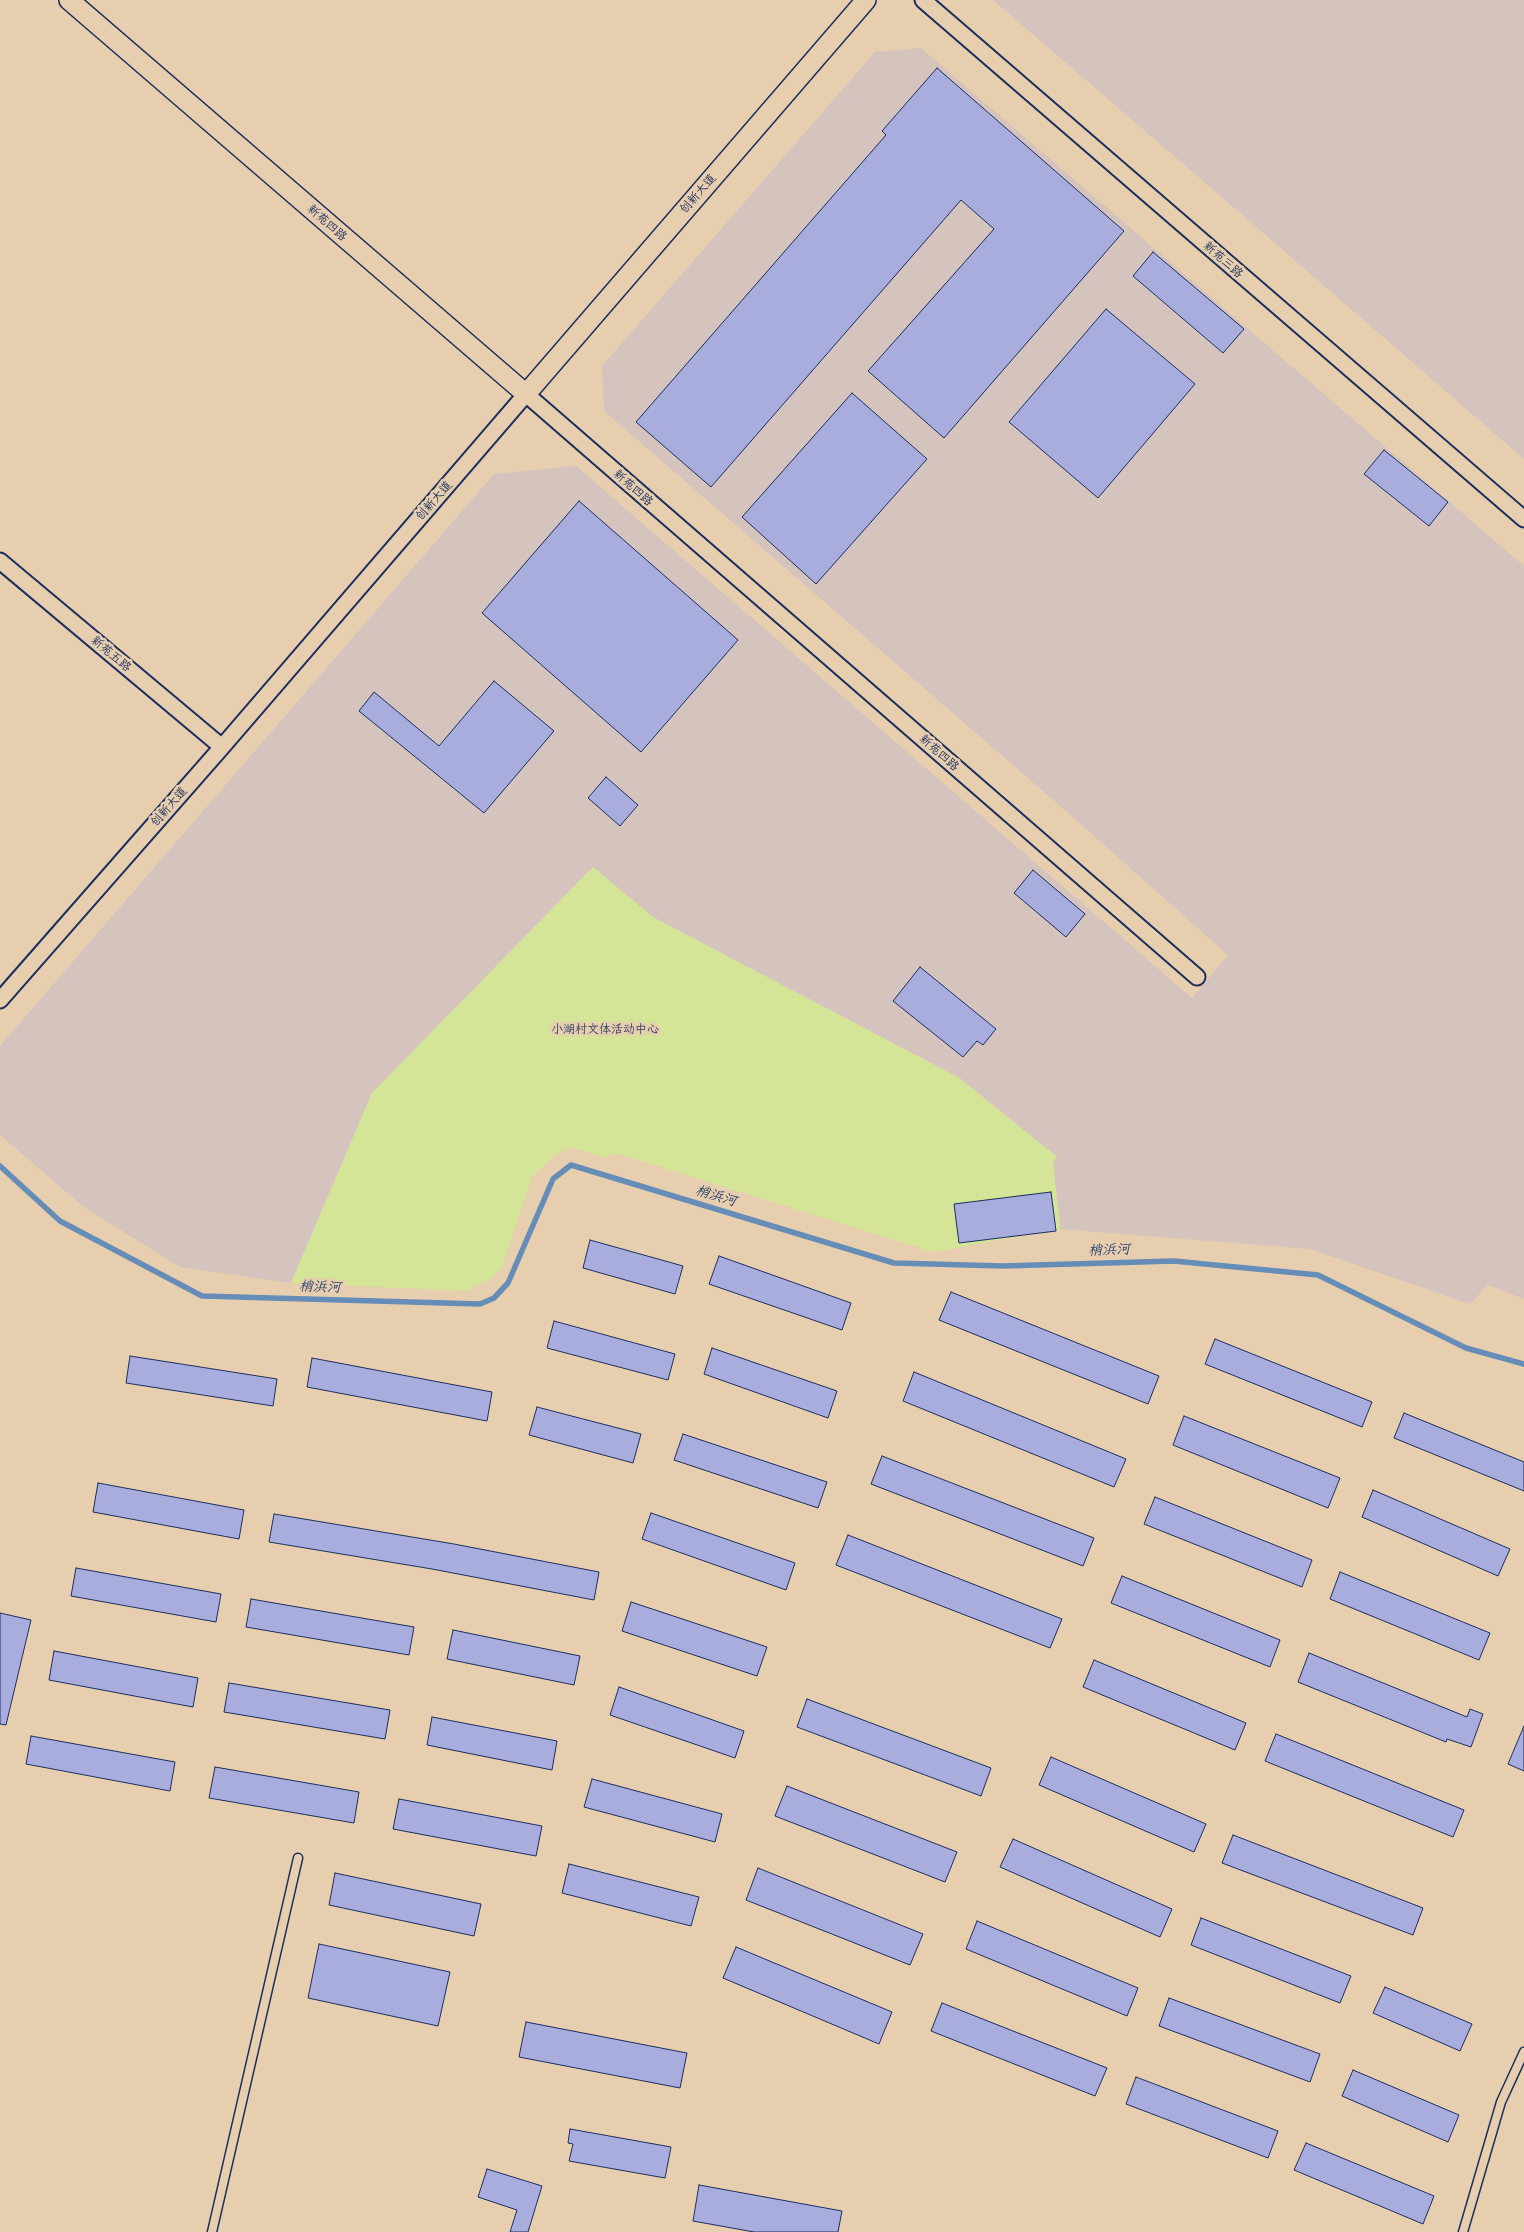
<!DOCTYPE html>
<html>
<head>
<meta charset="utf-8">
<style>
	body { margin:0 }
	canvas { display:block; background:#e7ceaf }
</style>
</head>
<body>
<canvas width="1524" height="2232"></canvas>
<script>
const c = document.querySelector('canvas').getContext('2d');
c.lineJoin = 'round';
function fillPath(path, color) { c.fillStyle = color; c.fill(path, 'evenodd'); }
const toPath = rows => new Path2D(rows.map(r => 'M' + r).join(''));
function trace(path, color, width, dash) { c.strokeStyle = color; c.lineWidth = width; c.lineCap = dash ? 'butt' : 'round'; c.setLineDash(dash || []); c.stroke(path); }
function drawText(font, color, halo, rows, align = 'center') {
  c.font = font + ' Delius,"LXGW WenKai TC",sans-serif'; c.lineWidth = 5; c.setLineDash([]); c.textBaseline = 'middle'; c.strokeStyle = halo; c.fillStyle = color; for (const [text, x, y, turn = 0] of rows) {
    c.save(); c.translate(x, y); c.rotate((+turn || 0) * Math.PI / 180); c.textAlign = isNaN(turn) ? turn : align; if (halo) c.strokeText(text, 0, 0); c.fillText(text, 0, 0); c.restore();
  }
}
const built = toPath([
	[993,0,1524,0,1524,459,1254,225],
	[921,48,1524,566,1524,1299,1488,1285,1470,1304,1310,1249,1060,1229,1053,1161,1057,1157,960,1078,652,917,593,867,372,1093,291,1283,180,1267,85,1208,0,1135,0,1046,494,474,576,466,1192,998,1228,955,1059,805,604,411,602,366,875,52]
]);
const green = toPath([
	[593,867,653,917,959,1078,1057,1157,1053,1162,1060,1229,933,1252,619,1154,602,1157,571,1147,553,1156,532,1177,502,1267,490,1279,466,1291,291,1283,372,1093]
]);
const stream = toPath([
	[0,1166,60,1221,202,1296,480,1304,494,1298,508,1283,553,1179,571,1165,894,1263,1003,1266,1174,1261,1318,1275,1466,1348,1524,1364]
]);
const building = toPath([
	[937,68,1124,231,944,438,868,371,994,229,961,200,711,487,636,422,886,135,882,131,937,68],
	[1153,252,1244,329,1223,353,1133,276,1153,252],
	[1106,309,1195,384,1098,498,1009,422,1106,309],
	[852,393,927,459,816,584,742,517,852,393],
	[1384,450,1448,502,1429,526,1364,474,1384,450],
	[579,501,738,640,641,752,482,613,579,501],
	[494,681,554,731,484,813,359,711,374,692,439,746,494,681],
	[606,777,638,805,620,826,588,798,606,777],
	[1033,870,1085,914,1066,937,1014,893,1033,870],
	[920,967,996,1029,983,1045,977,1041,963,1057,893,1001,920,967],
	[1051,1192,1056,1231,959,1243,954,1204,1051,1192],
	[590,1240,683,1266,675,1294,583,1268,590,1240],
	[719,1256,851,1303,842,1330,709,1284,719,1256],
	[951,1292,1159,1376,1148,1404,939,1320,951,1292],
	[554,1321,675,1354,668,1380,547,1348,554,1321],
	[1215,1339,1372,1402,1362,1427,1205,1364,1215,1339],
	[712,1348,837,1391,828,1418,704,1374,712,1348],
	[130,1356,277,1379,273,1406,126,1383,130,1356],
	[312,1358,492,1392,487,1421,307,1387,312,1358],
	[914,1372,1126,1459,1114,1487,903,1401,914,1372],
	[537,1407,641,1434,633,1463,529,1435,537,1407],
	[1404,1413,1524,1462,1524,1491,1394,1438,1404,1413],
	[1184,1416,1340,1478,1328,1508,1173,1445,1184,1416],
	[683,1434,827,1482,818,1508,674,1460,683,1434],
	[882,1456,1094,1538,1083,1566,871,1484,882,1456],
	[98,1483,244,1510,239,1539,93,1512,98,1483],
	[1373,1490,1510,1549,1498,1576,1362,1517,1373,1490],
	[1155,1497,1312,1560,1302,1587,1144,1524,1155,1497],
	[651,1513,795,1563,786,1590,642,1539,651,1513],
	[274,1514,454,1544,599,1572,594,1600,432,1569,269,1542,274,1514],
	[848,1535,1062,1619,1050,1648,836,1565,848,1535],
	[76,1568,221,1594,216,1622,71,1596,76,1568],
	[1340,1572,1490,1633,1479,1660,1330,1599,1340,1572],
	[1122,1576,1280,1640,1270,1667,1111,1603,1122,1576],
	[251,1599,414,1627,409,1655,246,1627,251,1599],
	[631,1602,767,1647,757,1676,622,1631,631,1602],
	[0,1613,31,1620,6,1725,0,1724,0,1613],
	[453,1630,580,1656,574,1685,447,1659,453,1630],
	[54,1651,198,1678,193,1707,49,1680,54,1651],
	[1309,1653,1467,1717,1470,1709,1483,1714,1471,1747,1447,1739,1446,1742,1298,1682,1309,1653],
	[1094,1660,1246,1723,1235,1750,1083,1687,1094,1660],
	[229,1683,390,1710,385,1739,224,1712,229,1683],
	[619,1687,744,1731,735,1758,610,1715,619,1687],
	[807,1699,991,1768,981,1796,797,1727,807,1699],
	[432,1717,557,1741,552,1770,427,1745,432,1717],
	[1524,1726,1524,1771,1508,1764,1524,1726],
	[1276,1734,1464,1810,1453,1837,1265,1761,1276,1734],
	[31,1736,175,1762,170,1791,26,1764,31,1736],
	[1051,1757,1206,1824,1194,1852,1039,1785,1051,1757],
	[215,1767,359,1792,354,1823,209,1798,215,1767],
	[592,1779,722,1814,715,1842,584,1807,592,1779],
	[787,1786,957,1852,945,1882,775,1816,787,1786],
	[399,1799,542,1826,536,1856,393,1829,399,1799],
	[1233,1835,1423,1908,1413,1935,1222,1863,1233,1835],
	[1013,1839,1172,1909,1160,1937,1000,1867,1013,1839],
	[569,1864,699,1897,691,1926,562,1893,569,1864],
	[758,1868,923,1934,910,1965,746,1900,758,1868],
	[335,1873,481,1904,474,1936,329,1905,335,1873],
	[1201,1918,1351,1976,1340,2003,1191,1945,1201,1918],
	[977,1921,1138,1988,1127,2016,966,1949,977,1921],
	[319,1944,450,1972,438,2026,308,1998,319,1944],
	[736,1947,892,2012,879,2044,723,1978,736,1947],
	[1385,1987,1472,2024,1460,2051,1373,2013,1385,1987],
	[1169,1998,1320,2054,1310,2082,1159,2026,1169,1998],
	[942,2003,1107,2068,1095,2096,931,2031,942,2003],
	[526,2022,687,2053,680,2088,519,2057,526,2022],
	[1353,2070,1459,2115,1448,2142,1342,2096,1353,2070],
	[1136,2077,1278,2131,1268,2158,1126,2104,1136,2077],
	[570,2129,671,2147,665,2178,569,2161,573,2144,568,2143,570,2129],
	[1306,2143,1434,2196,1423,2224,1294,2170,1306,2143],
	[487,2169,542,2186,528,2232,510,2232,517,2210,478,2197,487,2169],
	[699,2185,842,2211,838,2232,754,2232,693,2221,699,2185]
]);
const service = toPath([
	[212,2232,298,1858],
	[1463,2232,1501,2102,1524,2052]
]);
const minor = toPath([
	[923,0,1524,519],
	[0,561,222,747],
	[0,1000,222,747,526,394,1197,977]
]);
const tertiary = toPath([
	[69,0,526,394,866,0]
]);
const streetNames = [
	["创新大道",698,194,-49],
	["新苑四路",327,223,41],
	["新苑三路",1223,260,41],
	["新苑四路",633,488,41],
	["创新大道",434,501,-49],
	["新苑五路",111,654,40],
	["新苑四路",939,753,41],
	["创新大道",169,807,-49]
];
const parkNames = [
	["小湖村文体活动中心",605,1030]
];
const waterNames = [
	["梢浜河",716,1196,17],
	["梢浜河",1109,1250,-2],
	["梢浜河",320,1287,2]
];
fillPath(built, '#d4c4bd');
fillPath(green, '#d4e598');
trace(stream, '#658db8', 5.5);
fillPath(building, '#a9adde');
trace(building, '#1b2f5e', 1);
trace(service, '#1b2f5e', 11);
trace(minor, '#1b2f5e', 19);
trace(tertiary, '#1b2f5e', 22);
trace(service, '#e7ceaf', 8);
trace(minor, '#e7ceaf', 15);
trace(tertiary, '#e7ceaf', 19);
drawText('12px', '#1b2f5e', '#e7ceaf', streetNames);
drawText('12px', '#2e4164', '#e7ceaf', parkNames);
drawText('italic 14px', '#273f6d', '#e7ceaf', waterNames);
</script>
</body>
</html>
